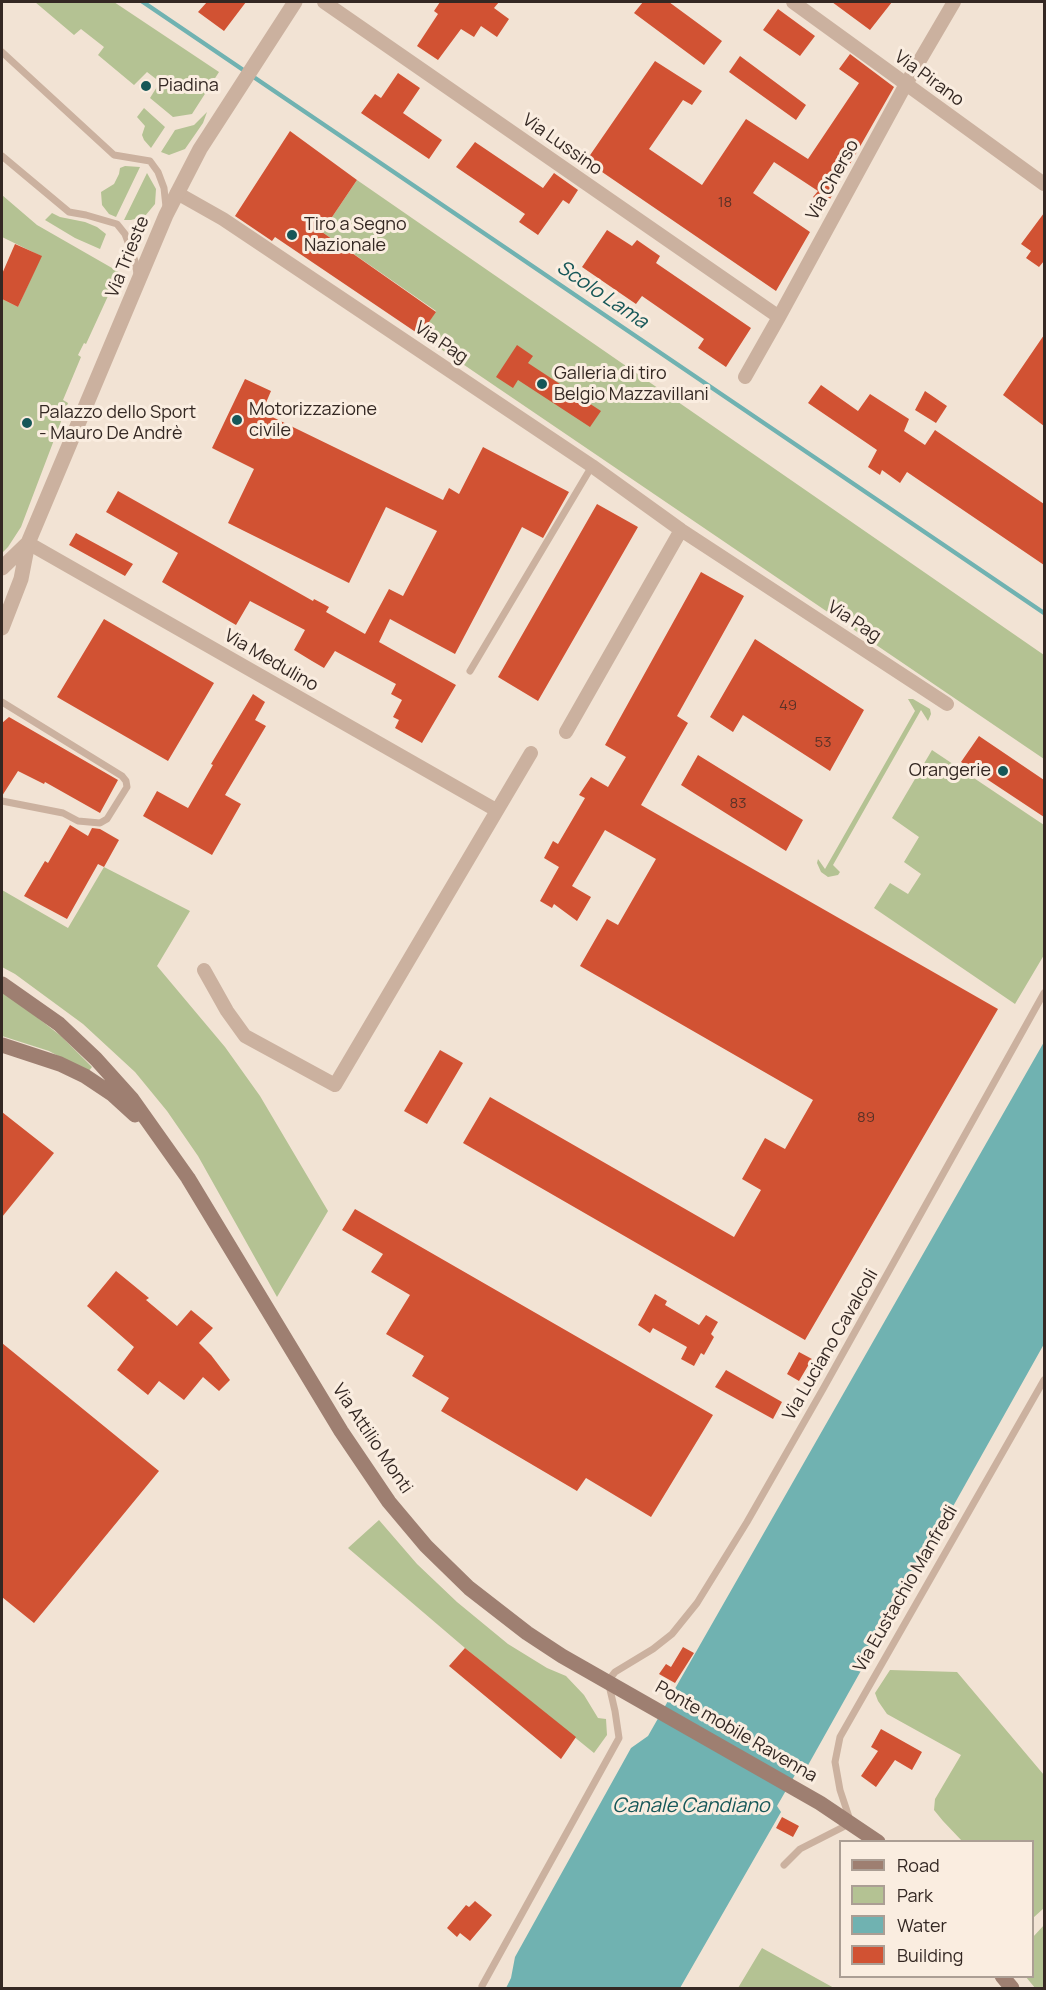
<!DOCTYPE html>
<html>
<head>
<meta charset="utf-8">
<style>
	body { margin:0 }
	#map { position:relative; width:1046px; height:1990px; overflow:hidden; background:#f2e3d4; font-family:Manrope,sans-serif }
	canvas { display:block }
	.frame { position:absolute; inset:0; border:3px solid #342823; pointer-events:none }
	.legend { position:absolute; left:839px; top:1840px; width:195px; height:138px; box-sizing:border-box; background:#faede0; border:2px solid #ab9e94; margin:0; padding:8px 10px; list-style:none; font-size:18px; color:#342823 }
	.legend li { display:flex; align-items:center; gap:12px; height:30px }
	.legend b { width:30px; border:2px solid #ab9e94 }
</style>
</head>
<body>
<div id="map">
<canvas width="1046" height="1990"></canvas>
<div class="frame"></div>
<ul class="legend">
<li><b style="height:8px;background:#9e7f71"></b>Road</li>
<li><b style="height:16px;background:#b4c293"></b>Park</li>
<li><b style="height:16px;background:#70b2b1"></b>Water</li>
<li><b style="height:16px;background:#d15233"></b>Building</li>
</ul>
</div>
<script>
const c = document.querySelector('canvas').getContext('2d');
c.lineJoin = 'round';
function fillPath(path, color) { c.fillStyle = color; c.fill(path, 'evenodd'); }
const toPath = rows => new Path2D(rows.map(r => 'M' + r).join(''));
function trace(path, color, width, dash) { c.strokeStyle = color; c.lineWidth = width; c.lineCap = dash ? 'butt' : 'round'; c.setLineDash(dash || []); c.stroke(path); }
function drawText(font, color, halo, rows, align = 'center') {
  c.font = font + ' Manrope,sans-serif'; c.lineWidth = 6; c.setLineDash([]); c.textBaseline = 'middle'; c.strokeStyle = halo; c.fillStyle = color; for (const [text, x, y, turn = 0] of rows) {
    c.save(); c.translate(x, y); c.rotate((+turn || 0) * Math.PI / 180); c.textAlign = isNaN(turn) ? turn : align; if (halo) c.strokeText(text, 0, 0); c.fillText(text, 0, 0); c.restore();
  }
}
const green = toPath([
	[35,2,114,2,219,72,192,114,173,117,150,98,160,82,147,72,134,85,98,55,104,47,81,29,74,35],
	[144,108,165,127,151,148,144,140,142,135,145,126,137,117],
	[207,112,203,123,185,149,169,155,161,152,175,130,194,125],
	[125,166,140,167,116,217,109,214,102,205,101,192,114,184,119,174,120,168],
	[147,173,156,189,155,204,145,216,131,220,124,220],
	[357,180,1044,655,1044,759,420,335,436,311,322,232],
	[2,195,37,225,119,272,86,344,84,343,78,355,81,357,63,400,68,403,21,527,8,547,2,553,2,299,18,307,41,256,2,237],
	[52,213,60,217,85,222,97,227,106,234,100,249,75,238,45,220],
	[908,699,913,699,930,709,931,714,928,721,921,710,833,865,840,872,838,875,828,877,821,872,817,863,818,859,825,869,915,711],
	[932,750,1044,825,1044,955,1015,1004,874,908,890,883,908,894,921,874,904,862,919,837,892,818],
	[104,867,190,911,157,966,225,1047,260,1096,328,1211,277,1297,198,1156,167,1111,135,1072,83,1024,15,974,2,967,2,890,68,928],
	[2,990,61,1036,92,1067,88,1072,49,1051,2,1036],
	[379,1520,417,1564,457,1602,508,1644,547,1668,566,1676,584,1695,598,1718,606,1719,607,1735,594,1753,465,1648,348,1548],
	[890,1670,957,1672,1044,1775,1044,1908,1033,1918,1032,1842,962,1841,943,1821,934,1810,935,1799,961,1755,887,1714,878,1701,875,1693],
	[1044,1925,1044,1988,1035,1988,1026,1977,1032,1976,1033,1937],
	[762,1948,834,1988,738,1988]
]);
const water = toPath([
	[1044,1042,1044,1344,807,1767,799,1768,777,1806,781,1812,680,1988,506,1988,511,1978,515,1957,631,1748,648,1736]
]);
const stream = toPath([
	[143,2,1044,613]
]);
const building = toPath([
	[207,2,246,2,224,31,198,12],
	[440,2,499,2,494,8,509,19,497,37,481,26,474,37,461,29,438,60,417,46,438,14,434,11],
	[643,2,669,2,722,41,704,65,634,13],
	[832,2,892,2,870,30],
	[778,9,815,36,800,56,763,30],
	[850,54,894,87,826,206,813,197,818,191,774,162,753,193,810,232,776,291,586,161,655,61,702,91,692,105,683,100,649,149,702,185,746,119,808,159,859,83,839,69],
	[740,56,806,105,796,120,729,72],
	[398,73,420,88,403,113,442,140,429,159,361,113,375,94,381,98],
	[290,131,357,180,322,232,436,312,420,335,275,237,272,241,235,216],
	[475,142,543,188,554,173,578,190,569,204,563,200,538,235,519,222,525,214,456,167],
	[1044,213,1044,261,1039,267,1026,258,1031,251,1021,244],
	[607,230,632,246,637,240,660,256,656,263,751,328,726,367,698,348,704,339,642,296,636,304,582,267],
	[15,244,42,256,18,307,2,299,2,274],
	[1044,335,1044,426,1003,395],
	[517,345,533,356,528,363,601,411,590,427,518,380,513,388,496,377],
	[245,379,271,391,262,412,443,500,449,488,459,494,483,447,569,492,543,538,522,527,455,654,390,619,379,642,456,685,422,743,395,728,399,720,393,717,402,700,391,694,396,684,335,651,324,668,312,661,294,650,305,630,250,601,236,625,162,582,178,553,106,512,118,491,313,601,314,599,329,607,326,612,365,634,389,589,403,596,437,531,386,507,349,583,228,523,254,469,212,448],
	[821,385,858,411,870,394,909,419,904,431,925,445,935,430,1044,504,1044,565,907,472,900,483,882,470,880,475,868,467,877,450,808,403],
	[925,391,947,406,936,423,915,410],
	[597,504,638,527,538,701,498,677],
	[76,533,133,564,125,576,69,545],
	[701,572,744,596,677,716,688,723,641,805,998,1009,805,1340,463,1143,490,1097,734,1237,761,1190,742,1179,765,1138,785,1149,813,1100,580,966,607,919,618,925,656,859,605,830,572,886,591,897,577,921,554,904,552,908,540,901,559,867,544,858,553,841,558,844,585,798,579,795,591,777,608,787,626,757,605,745],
	[104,619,214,683,168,761,57,697],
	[755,639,864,710,830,771,743,715,733,732,710,717],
	[253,694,265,702,255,720,266,726,225,795,241,804,212,855,143,816,157,791,188,808,213,765,211,764],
	[9,717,118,780,100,813,45,782,44,784,18,771,2,796,2,723],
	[979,736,1044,780,1044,817,961,762],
	[698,755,803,820,786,851,681,785],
	[70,825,88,836,92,828,100,829,119,840,104,867,98,864,67,919,24,896,45,861,48,863],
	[440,1050,463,1063,427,1124,404,1111],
	[2,1112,54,1153,2,1217],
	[355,1209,713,1415,651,1517,586,1478,577,1491,441,1411,449,1398,412,1376,424,1356,386,1334,410,1295,371,1272,383,1254,342,1230],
	[116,1271,149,1298,146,1300,177,1326,191,1310,213,1328,199,1343,211,1355,230,1380,219,1391,203,1377,184,1400,159,1381,148,1395,117,1370,134,1347,87,1306],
	[655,1294,667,1301,665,1305,699,1325,706,1315,718,1322,711,1334,714,1337,704,1355,701,1353,694,1366,681,1359,687,1347,653,1328,650,1333,638,1325],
	[2,1343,159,1471,34,1623,2,1597],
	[799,1352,812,1359,799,1381,787,1374],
	[726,1370,782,1402,773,1419,715,1387],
	[683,1647,694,1653,675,1683,659,1674,666,1664,671,1667],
	[465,1648,576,1737,561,1759,449,1666],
	[881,1729,922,1752,912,1770,895,1760,876,1787,861,1776,878,1751,871,1747],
	[782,1817,799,1826,793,1837,776,1828],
	[475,1901,492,1915,470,1941,460,1933,457,1937,447,1928,466,1905,469,1907]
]);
const service = toPath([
	[2,52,114,155,150,161,158,172,164,188,166,207],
	[2,156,69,212,86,215,117,224,125,234,135,261,137,274],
	[470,671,592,466],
	[2,702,122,776,126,781,127,787,107,819,100,823,78,821,63,813,2,801],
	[784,1865,800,1849,851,1823,840,1790,835,1762,840,1737,1044,1380],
	[482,1986,619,1738,615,1711,608,1681,615,1672,653,1649,672,1634,697,1603,747,1522,823,1389,1044,993]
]);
const minor = toPath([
	[324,2,779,317],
	[793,2,1044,184],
	[177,193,223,219,592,466,681,530,947,704],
	[745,377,779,317,906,84,954,2],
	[28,543,496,810],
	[566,732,681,530],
	[204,970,227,1011,245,1036,335,1085,531,753]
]);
const tertiary = toPath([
	[2,568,28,543],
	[2,628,21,579,28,543,166,215,200,149,295,2]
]);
const secondary = toPath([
	[2,984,59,1024,96,1059,132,1099,188,1178,341,1431,389,1502,426,1546,469,1588,527,1633,562,1656,820,1803,878,1842],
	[2,1045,60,1064,85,1076,112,1094,135,1115],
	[1002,1976,1012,1988]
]);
const markers = [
	[146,86,6,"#165758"],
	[292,235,6,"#165758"],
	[542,384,6,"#165758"],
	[237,420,6,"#165758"],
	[27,423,6,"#165758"],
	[1003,771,6,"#165758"]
];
const numberNames = [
	["18",725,203],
	["49",788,706],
	["53",823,743],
	["83",738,804],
	["89",866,1118]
];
const streetNames = [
	["Via Pirano",929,79,36],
	["Via Lussino",562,145,35],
	["Via Cherso",833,180,-61],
	["Via Trieste",128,257,-68],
	["Via Pag",441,343,34],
	["Via Pag",854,622,33],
	["Via Medulino",271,661,30],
	["Via Luciano Cavalcoli",831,1345,-60],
	["Via Attilio Monti",372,1439,56],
	["Via Eustachio Manfredi",906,1589,-60],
	["Ponte mobile Ravenna",736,1732,30]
];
const poiNames = [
	["Piadina",158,86],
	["Tiro a Segno",304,225],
	["Nazionale",304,246],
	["Galleria di tiro",554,374],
	["Belgio Mazzavillani",554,395],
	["Motorizzazione",249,410],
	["civile",249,431],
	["Palazzo dello Sport",39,413],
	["- Mauro De Andrè",39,434],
	["Orangerie",991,771,"right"]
];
const waterNames = [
	["Scolo Lama",602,295,34],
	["Canale Candiano",691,1806]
];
fillPath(green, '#b4c293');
fillPath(water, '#70b2b1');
trace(stream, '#70b2b1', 4.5);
fillPath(building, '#d15233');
trace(service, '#cbb19f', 7);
trace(minor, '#cbb19f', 14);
trace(tertiary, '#cbb19f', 15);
trace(secondary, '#9e7f71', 15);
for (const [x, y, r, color] of markers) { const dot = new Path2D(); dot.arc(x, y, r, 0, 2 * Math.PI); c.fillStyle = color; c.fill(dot); trace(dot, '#faede0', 2); }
drawText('15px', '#5b3227', null, numberNames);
drawText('18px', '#342823', '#faede0', streetNames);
drawText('18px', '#342823', '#faede0', poiNames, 'left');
drawText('italic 20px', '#165758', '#faede0', waterNames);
</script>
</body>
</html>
